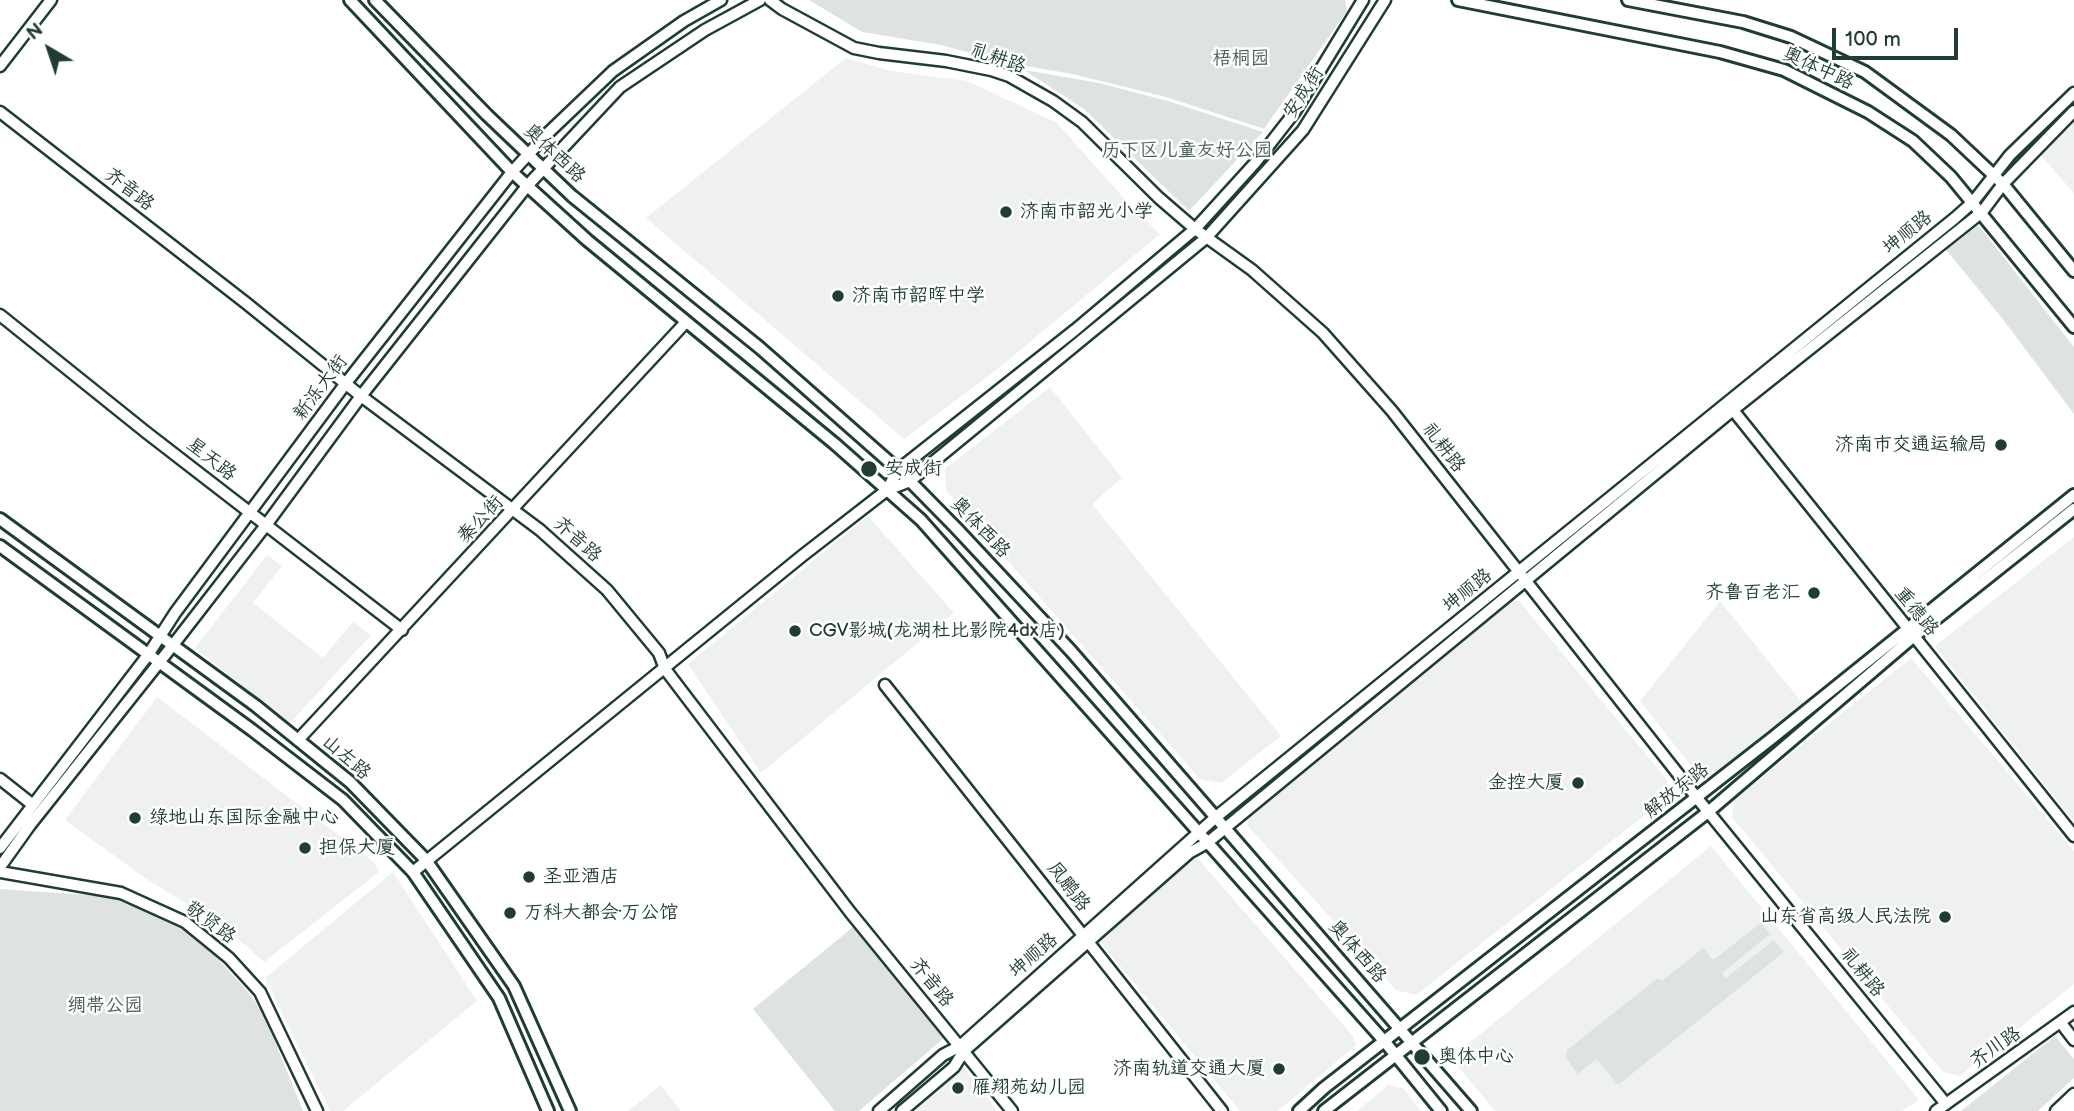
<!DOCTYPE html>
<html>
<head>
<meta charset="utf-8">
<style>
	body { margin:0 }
	#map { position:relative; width:2074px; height:1111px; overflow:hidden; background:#fff; font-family:"Balsamiq Sans",sans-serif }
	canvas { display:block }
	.north { position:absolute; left:14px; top:14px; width:70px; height:70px; -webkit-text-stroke:5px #fff; paint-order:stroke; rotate:321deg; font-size:19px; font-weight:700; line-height:28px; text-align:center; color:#1f3d34 }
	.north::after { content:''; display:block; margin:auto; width:24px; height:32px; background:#1f3d34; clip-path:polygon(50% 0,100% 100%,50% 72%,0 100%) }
	.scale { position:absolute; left:1832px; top:28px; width:126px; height:32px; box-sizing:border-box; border:4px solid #1f3d34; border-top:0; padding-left:9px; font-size:21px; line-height:24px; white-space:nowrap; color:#1f3d34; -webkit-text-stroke:5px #fff; paint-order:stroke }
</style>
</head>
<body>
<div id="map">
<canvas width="2074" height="1111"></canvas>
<div class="north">N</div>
<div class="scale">100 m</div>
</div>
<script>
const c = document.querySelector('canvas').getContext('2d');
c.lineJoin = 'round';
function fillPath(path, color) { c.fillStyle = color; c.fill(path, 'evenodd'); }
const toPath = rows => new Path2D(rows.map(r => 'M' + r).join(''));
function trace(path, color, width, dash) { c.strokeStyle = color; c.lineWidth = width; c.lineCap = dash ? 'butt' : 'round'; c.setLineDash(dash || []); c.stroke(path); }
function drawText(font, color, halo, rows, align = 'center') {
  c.font = font + ' "Balsamiq Sans","LXGW WenKai TC",sans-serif'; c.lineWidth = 5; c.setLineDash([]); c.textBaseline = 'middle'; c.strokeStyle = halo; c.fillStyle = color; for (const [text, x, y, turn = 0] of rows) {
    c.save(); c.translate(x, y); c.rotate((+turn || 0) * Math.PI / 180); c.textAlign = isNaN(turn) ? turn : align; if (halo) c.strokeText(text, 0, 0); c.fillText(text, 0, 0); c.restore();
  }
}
const built = toPath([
	[846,58,891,71,967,81,1057,123,1129,204,1160,234,995,371,904,439,646,218],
	[2074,108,2074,193,2036,150],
	[1050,387,1122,478,1092,504,1281,736,1221,783,1200,779,946,491,945,469],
	[868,516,954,613,761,773,688,664],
	[2074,537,2074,822,1935,646],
	[267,555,282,566,253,603,323,658,353,622,371,635,290,723,195,648],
	[1508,600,1519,601,1668,781,1664,800,1416,995,1396,990,1247,825,1251,813],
	[1720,601,1803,704,1710,778,1699,776,1640,701],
	[1911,658,2074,851,2074,984,1960,1076,1943,1072,1732,817,1735,799],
	[157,697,374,862,379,872,264,962,226,928,145,878,65,820],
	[1711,846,1919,1100,1902,1111,1495,1111,1451,1058],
	[1192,859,1199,860,1353,1036,1356,1045,1278,1111,1240,1111,1102,944,1104,935],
	[393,872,477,1001,343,1111,330,1111,265,978],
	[962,1065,997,1111,911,1111],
	[661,1085,681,1111,628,1111],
	[1388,1085,1403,1088,1421,1111,1357,1111]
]);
const green = toPath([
	[809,0,1345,0,1347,11,1264,129,1166,97,1072,74,1003,62,941,45,862,32],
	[1024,70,1099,83,1168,101,1263,132,1189,211,1084,109],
	[1968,212,2074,347,2074,414,2002,318,1938,240],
	[0,889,133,898,200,939,250,994,265,1017,303,1111,0,1111],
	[1761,923,1770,934,1722,973,1726,978,1774,940,1784,952,1618,1085,1597,1059,1578,1074,1566,1058,1567,1050,1658,978,1662,981,1703,948,1713,960],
	[853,927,944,1038,859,1111,835,1111,753,1009],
	[2055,1036,2074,1059,2074,1078,2038,1111,1961,1111]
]);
const secondary = toPath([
	[770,0,782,9,854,48,879,53,946,61,991,70,1009,76,1053,101,1082,122,1159,198,1195,229,1252,270,1323,333,1392,411,1697,798,1946,1104],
	[0,66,51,0],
	[0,112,246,303,361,396,540,530,607,590,659,653,665,669,850,912,1012,1111],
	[0,315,147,433,402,630],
	[1733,410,2074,836],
	[887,490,898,470,1075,330,1195,229,1255,163,1294,113,1363,0],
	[885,685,1222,1111],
	[298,740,686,322],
	[0,779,33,805],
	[0,848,148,655,175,613,346,383,512,172,548,133,613,71,684,21,721,0],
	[0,867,30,825,173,645,266,525,361,396,527,186,620,87,705,30,760,0],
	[0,872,121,893,185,922,229,958,260,992,317,1111],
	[413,872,802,556,887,490,910,481,1206,238,1303,130,1385,0],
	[2061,1023,2074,1040],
	[879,1111,943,1055,960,1046,1216,817,1955,218,1973,202,2010,155,2074,93],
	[902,1111,954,1067,964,1051,1189,853,1207,843,1733,410,1982,212,2003,184,2074,111],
	[1936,1111,2074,1012],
	[2056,1111,2074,1094]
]);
const primary = toPath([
	[350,0,512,172,587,240,835,444,921,520,1385,1042,1441,1111],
	[375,0,487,115,572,196,760,348,903,474,957,529,1071,651,1471,1111],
	[1458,0,1720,52,1784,70,1868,112,1913,141,1951,177,2074,327],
	[1628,0,1743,22,1791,37,1865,72,1951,135,2003,184,2074,271],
	[0,519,256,706,350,782,426,860,514,986,570,1111],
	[0,546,252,730,343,800,413,872,499,998,548,1111],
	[1299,1111,1324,1088,1771,739,2074,495],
	[1324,1111,1708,812,1913,637,2074,509]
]);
const highway = toPath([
	[2068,1111,2074,1100]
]);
const markers = [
	[1006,212,7,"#1f3d34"],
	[838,296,7,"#1f3d34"],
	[2001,445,7,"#1f3d34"],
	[869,469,9,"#1f3d34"],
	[1814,593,7,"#1f3d34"],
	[795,631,7,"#1f3d34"],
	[1578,783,7,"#1f3d34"],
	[135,818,7,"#1f3d34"],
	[305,848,7,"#1f3d34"],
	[529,877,7,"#1f3d34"],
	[510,913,7,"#1f3d34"],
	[1945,917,7,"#1f3d34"],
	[1422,1057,9,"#1f3d34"],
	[1279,1069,7,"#1f3d34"],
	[958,1088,7,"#1f3d34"]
];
const streetNames = [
	["礼耕路",998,59,19],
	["奥体中路",1818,69,25],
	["安成街",1304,93,-57],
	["奥体西路",554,154,43],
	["齐音路",129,190,38],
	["坤顺路",1908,233,-39],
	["新泺大街",321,388,-53],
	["礼耕路",1443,448,52],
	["星天路",211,460,38],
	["秦公街",481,520,-47],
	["奥体西路",980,528,46],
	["齐音路",577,540,42],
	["坤顺路",1468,591,-39],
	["重德路",1916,612,51],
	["山左路",346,758,41],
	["解放东路",1677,791,-38],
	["凤鹏路",1068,887,52],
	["敬贤路",210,923,36],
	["奥体西路",1357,952,49],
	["坤顺路",1034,956,-41],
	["礼耕路",1862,973,51],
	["齐音路",931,983,51],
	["齐川路",1996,1048,-35]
];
const parkNames = [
	["梧桐园",1241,59],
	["历下区儿童友好公园",1187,151],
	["绸带公园",105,1006]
];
const poiNames = [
	["济南市韶光小学",1020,212],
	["济南市韶晖中学",852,296],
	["济南市交通运输局",1987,445,"right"],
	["安成街",885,469],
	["齐鲁百老汇",1800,593,"right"],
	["CGV影城(龙湖杜比影院4dx店)",809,631],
	["金控大厦",1564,783,"right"],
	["绿地山东国际金融中心",149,818],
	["担保大厦",319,848],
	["圣亚酒店",543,877],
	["万科大都会·万公馆",524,913],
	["山东省高级人民法院",1931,917,"right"],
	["奥体中心",1438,1057],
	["济南轨道交通大厦",1265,1069,"right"],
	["雁翔苑幼儿园",972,1088]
];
fillPath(built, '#eef1f0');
fillPath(green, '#dee3e2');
trace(secondary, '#1f3d34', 15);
trace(primary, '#1f3d34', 16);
trace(highway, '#1f3d34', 18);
trace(secondary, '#fff', 10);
trace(primary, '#fff', 10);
trace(highway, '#fff', 12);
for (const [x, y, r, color] of markers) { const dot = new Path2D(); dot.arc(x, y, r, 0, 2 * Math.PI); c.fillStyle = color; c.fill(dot); trace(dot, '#fff', 2.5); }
drawText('19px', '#1f3d34', '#fff', streetNames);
drawText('19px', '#455e57', '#fff', parkNames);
drawText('19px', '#1f3d34', '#fff', poiNames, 'left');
</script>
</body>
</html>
